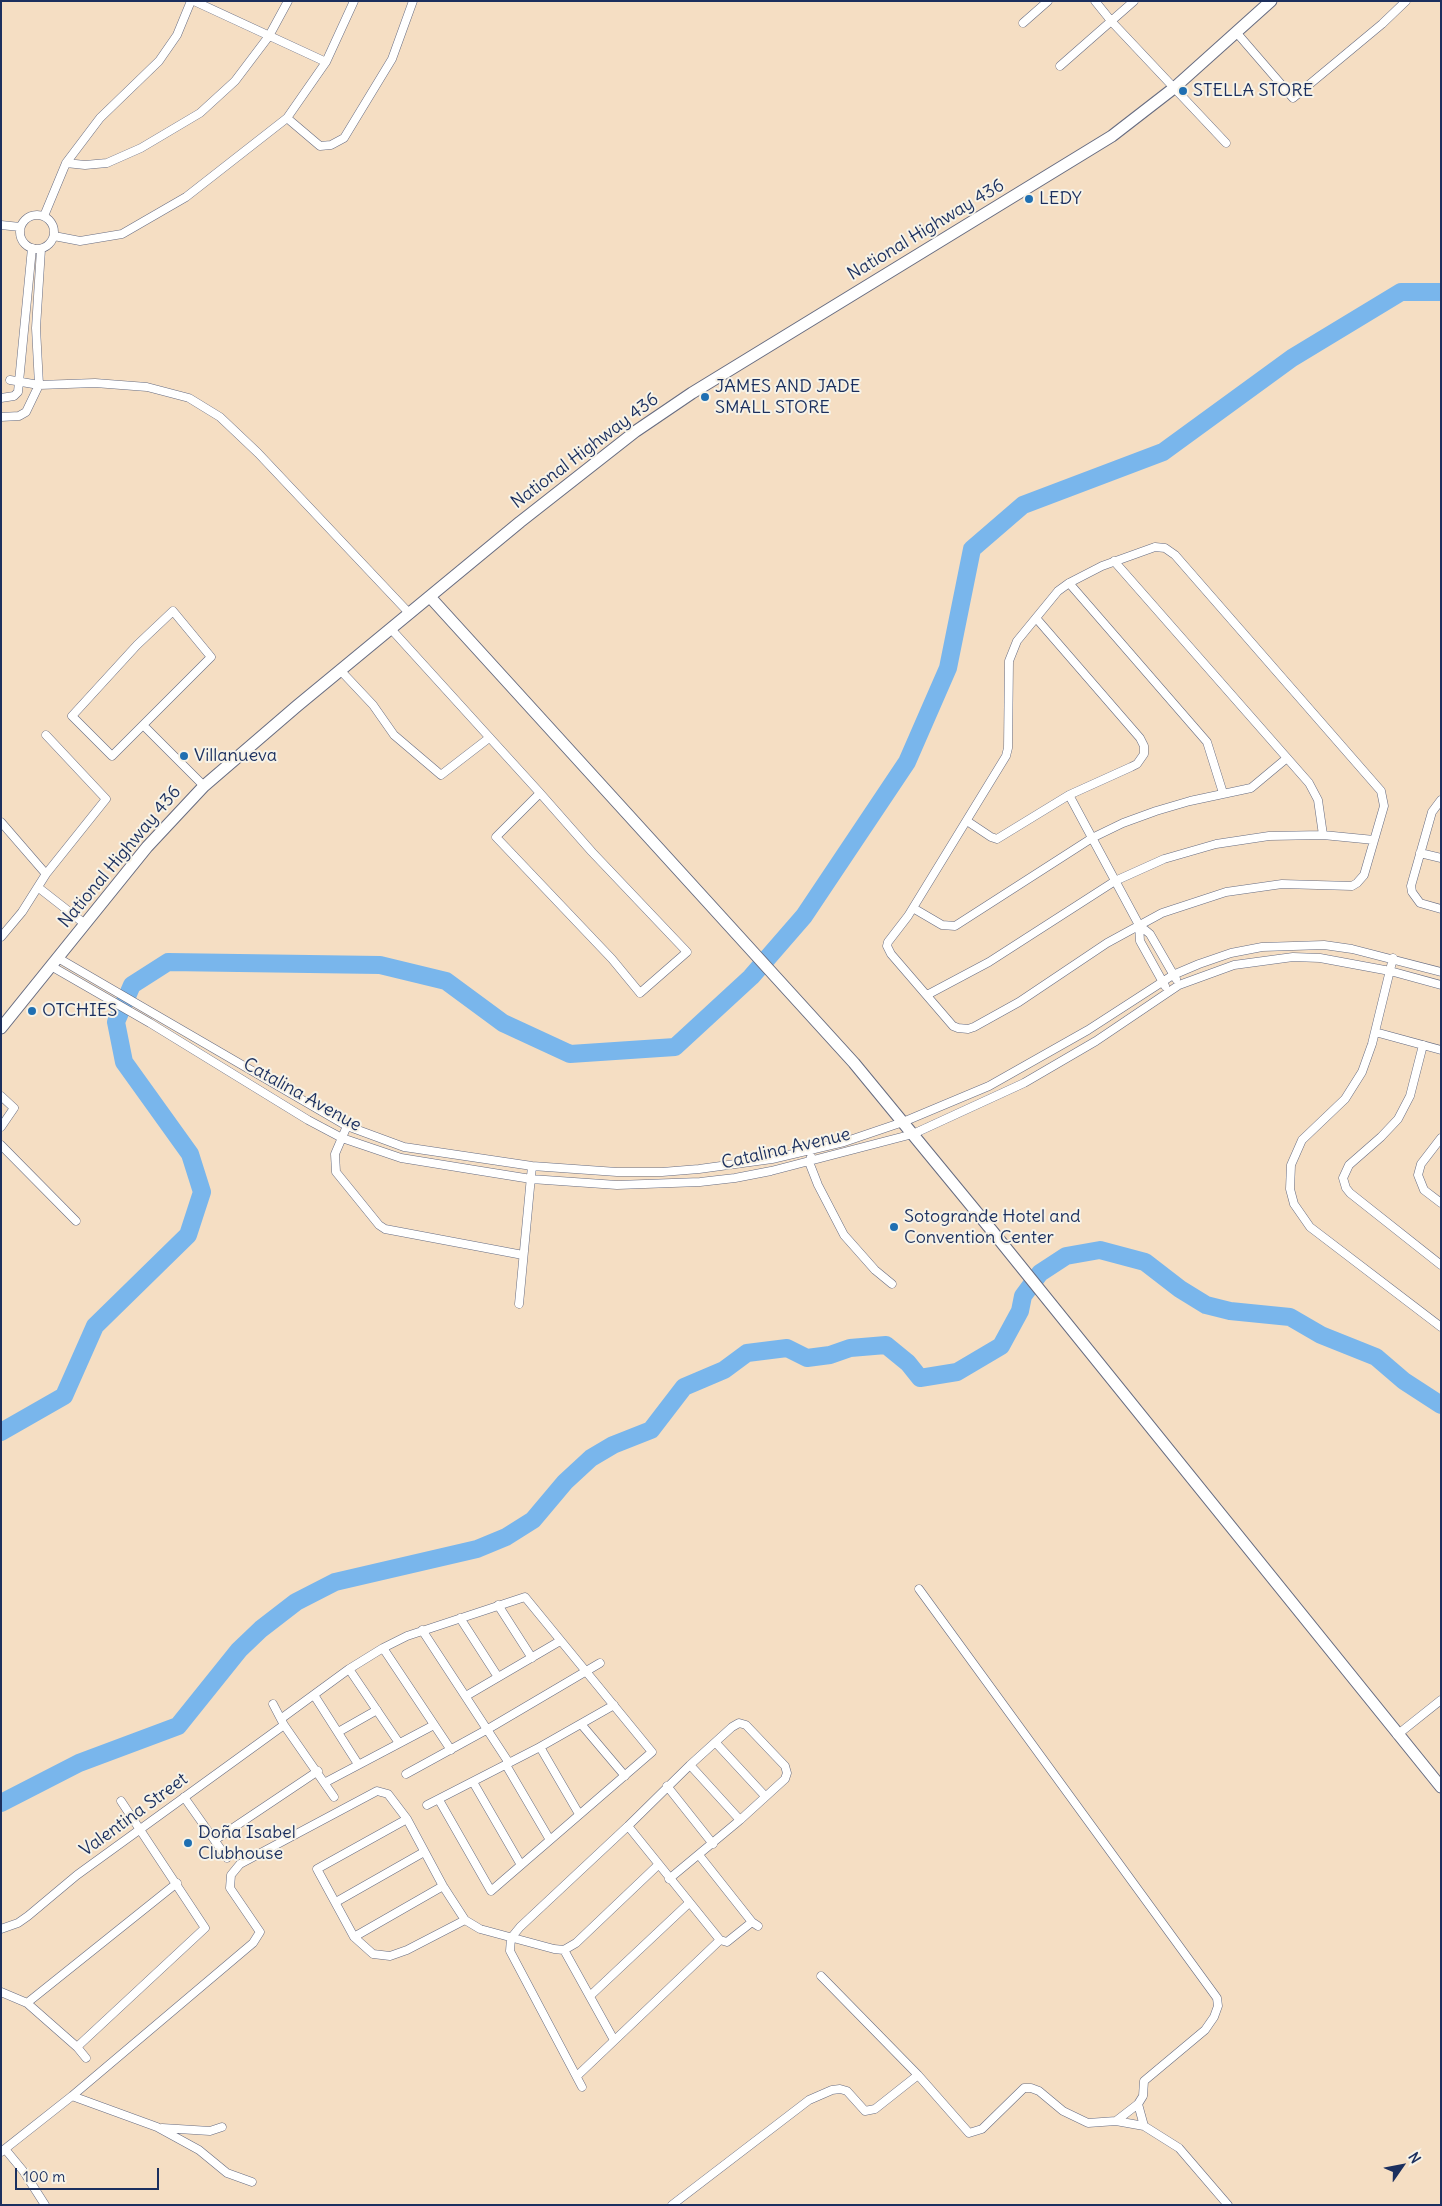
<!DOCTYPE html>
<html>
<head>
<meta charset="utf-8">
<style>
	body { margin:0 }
	#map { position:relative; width:1442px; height:2206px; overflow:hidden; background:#f5dec3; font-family:Delius,sans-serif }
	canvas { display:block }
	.frame { position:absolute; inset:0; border:2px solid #1b2f5e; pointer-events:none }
	.north { position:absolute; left:1377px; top:2141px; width:50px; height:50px; -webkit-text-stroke:4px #f7f3e8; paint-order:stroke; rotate:57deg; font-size:14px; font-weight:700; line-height:20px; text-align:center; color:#1b2f5e }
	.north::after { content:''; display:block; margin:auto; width:18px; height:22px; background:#1b2f5e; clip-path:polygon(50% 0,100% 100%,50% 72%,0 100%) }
	.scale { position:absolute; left:15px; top:2168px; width:144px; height:22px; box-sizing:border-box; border:2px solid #1b2f5e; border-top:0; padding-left:6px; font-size:15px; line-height:18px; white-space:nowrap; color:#1b2f5e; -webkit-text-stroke:4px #f7f3e8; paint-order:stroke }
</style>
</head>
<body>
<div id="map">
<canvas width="1442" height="2206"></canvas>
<div class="frame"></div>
<div class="north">N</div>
<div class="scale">100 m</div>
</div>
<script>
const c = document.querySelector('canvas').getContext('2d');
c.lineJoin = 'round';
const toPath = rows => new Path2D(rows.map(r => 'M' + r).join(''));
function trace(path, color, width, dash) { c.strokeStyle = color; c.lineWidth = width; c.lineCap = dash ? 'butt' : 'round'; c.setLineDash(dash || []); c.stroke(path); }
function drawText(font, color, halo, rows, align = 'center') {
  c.font = font + ' Delius,sans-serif'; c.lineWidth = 4; c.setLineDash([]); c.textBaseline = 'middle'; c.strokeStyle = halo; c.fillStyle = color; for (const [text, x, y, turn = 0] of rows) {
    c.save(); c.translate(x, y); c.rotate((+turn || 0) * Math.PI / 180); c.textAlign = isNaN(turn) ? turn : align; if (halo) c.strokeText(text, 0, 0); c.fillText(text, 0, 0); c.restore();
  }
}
const river = toPath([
	[1,1432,64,1396,95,1326,188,1235,202,1192,190,1154,124,1062,116,1022,132,985,168,962,380,965,446,981,503,1023,570,1054,675,1047,751,977,804,916,907,762,948,668,972,549,1023,505,1163,452,1292,358,1401,292,1441,292],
	[1,1803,79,1763,178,1726,239,1650,261,1629,296,1602,335,1582,477,1549,506,1537,533,1520,565,1482,591,1458,613,1445,651,1430,684,1387,724,1370,747,1353,787,1348,807,1358,830,1355,850,1348,886,1345,908,1363,920,1378,957,1372,1001,1346,1020,1311,1023,1296,1040,1273,1066,1256,1100,1250,1145,1262,1180,1289,1206,1305,1230,1311,1290,1317,1321,1335,1376,1357,1404,1381,1441,1405]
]);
const minor = toPath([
	[194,1,326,62],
	[1095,1,1112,22,1226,143],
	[1023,23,1048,1],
	[1236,32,1293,98,1382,24,1406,1],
	[1060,66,1134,1],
	[287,118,320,146,331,145,344,138,392,59,413,1],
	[66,163,85,165,107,163,141,148,200,113,235,81,269,36,288,1],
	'20 232a17 17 0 1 1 34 0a17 17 0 1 1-34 0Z',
	[44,216,66,163,100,118,159,61,177,35,191,1],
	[1,225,20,227],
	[54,236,80,241,122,234,186,197,287,118,326,62,354,1],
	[10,380,39,385,95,383,147,387,189,398,220,417,258,453,410,614],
	[1,398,14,396,18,392,32,248],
	[1,417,19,416,26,412,39,385,36,328,41,249],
	[1155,547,1165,548,1175,555,1381,791,1384,806,1364,875,1357,883,1352,886,1282,884,1226,892,1162,913,1107,943,1019,1002,974,1027,968,1029,958,1028,953,1026,891,954,887,946,888,942,908,916,1006,756,1008,748,1009,661,1017,641,1058,591,1069,583,1102,566,1155,547],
	[1114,561,1309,783,1318,800,1323,835],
	[1069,583,1207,742,1223,793],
	[173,611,211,657,112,756,72,716,137,645,173,611],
	[391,629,540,793,592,852,687,952,640,993,612,959,496,837,540,793],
	[341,671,373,705,394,735,441,775,489,738],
	[143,725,204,786],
	[1069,795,1139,925,1150,934,1176,979],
	[1441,800,1432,812,1411,886,1412,892,1420,903,1441,909],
	[967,821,991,837,997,839,1069,795,1131,767,1137,764,1144,754,1144,746,1140,738,1036,618],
	[1,822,46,874],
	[1420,853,1441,858],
	[39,888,85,924],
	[913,908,942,925,955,926,1092,838,1123,823,1156,811,1190,801,1251,788,1287,758],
	[1139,925,1140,941,1165,986],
	[1,937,22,912,46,874,106,799,46,735],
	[58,958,347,1126,404,1147,532,1166,617,1172,662,1172,699,1169,772,1159,844,1142,903,1122,989,1086,1088,1030,1173,975,1199,964,1231,953,1262,947,1324,945,1352,949,1441,972],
	[1393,958,1372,1044,1362,1072,1345,1099,1302,1140,1291,1165,1290,1189,1294,1204,1310,1227,1441,1327],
	[51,966,150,1023,308,1120,342,1138,401,1158,475,1170,531,1179,617,1185,700,1182,735,1178,771,1171,913,1134,1024,1083,1096,1041,1179,985,1234,965,1293,957,1320,958,1390,971,1441,985],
	[927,995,989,962,1115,881,1164,859,1216,844,1269,836,1323,835,1374,840],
	[1375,1032,1441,1050],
	[1423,1045,1410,1096,1398,1119,1381,1137,1349,1165,1343,1178,1346,1188,1350,1193,1441,1265],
	[1,1096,14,1108,1,1127],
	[347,1126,335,1154,336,1172,379,1225,385,1229,523,1255],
	[1441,1138,1421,1164,1418,1175,1424,1190,1441,1203],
	[1,1145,76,1221],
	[811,1157,809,1162,818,1185,844,1235,875,1270,892,1284],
	[519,1304,532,1166],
	[919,1589,1217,1998,1218,2006,1214,2017,1205,2030,1144,2081,1143,2096,1138,2104,1144,2126],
	[498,1605,532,1658],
	[460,1618,498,1677],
	[422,1630,509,1763],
	[383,1648,451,1750],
	[349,1669,399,1743],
	[314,1695,358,1764],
	[466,1696,560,1641],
	[273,1704,284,1725,334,1797],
	[282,1718,349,1669,383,1648,407,1636,525,1597,652,1752,491,1891,439,1800],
	[581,1724,625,1776],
	[340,1731,377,1710],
	[1397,1735,1441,1700],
	[716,1743,765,1796],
	[540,1747,579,1814],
	[506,1765,550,1840],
	[690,1765,740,1820],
	[406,1774,488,1729,600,1663],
	[326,1782,434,1725],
	[473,1782,521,1865],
	[667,1786,713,1844],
	[184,1797,227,1858],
	[427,1805,540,1747,614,1705],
	[407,1819,317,1869,354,1937,373,1954,390,1956,407,1950,465,1920],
	[628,1826,720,1940,727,1942,752,1922],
	[215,1840,318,1771],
	[699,1855,752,1922,758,1926],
	[336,1902,424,1852],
	[1,1929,18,1923,28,1916,77,1875,284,1725],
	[354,1937,443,1886],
	[564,1950,614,2040],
	[821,1976,918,2075],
	[1,1992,27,2003,77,2047,86,2058],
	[590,1996,689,1903],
	[27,2003,177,1883],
	[77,2047,205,1928,121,1801],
	[577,2076,720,1940],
	[582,2087,510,1951,511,1938,520,1927,628,1826,690,1765,732,1727,739,1723,746,1725,785,1766,787,1773,785,1779,740,1820,669,1879],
	[72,2096,157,2127,199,2150,227,2173,252,2182],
	[1116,2121,1138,2104],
	[162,2128,210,2131,222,2127],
	[5,2149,24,2172,45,2205],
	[1,2152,72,2096,253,1943,260,1932,230,1888,231,1875,240,1864,377,1791,388,1794,407,1819,443,1886,465,1920,480,1929,554,1949,564,1950,576,1943,658,1865],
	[672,2205,809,2100,832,2090,840,2089,847,2091,865,2111,875,2109,918,2075,969,2133,982,2129,1024,2088,1031,2088,1039,2091,1063,2111,1088,2123,1116,2121,1144,2126,1179,2148,1228,2205]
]);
const primary = toPath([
	[430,597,854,1063,993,1232,1441,1787],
	[1,1028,147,847,204,786,297,706,520,522,636,431,692,393,1112,136,1174,88,1271,1]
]);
const markers = [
	[1183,91,5,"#1f6fb2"],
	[1029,199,5,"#1f6fb2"],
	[705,397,5,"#1f6fb2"],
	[184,756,5,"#1f6fb2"],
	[32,1011,5,"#1f6fb2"],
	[894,1227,5,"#1f6fb2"],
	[188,1843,5,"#1f6fb2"]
];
const poiNames = [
	["STELLA STORE",1193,91],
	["LEDY",1039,199],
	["JAMES AND JADE",715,387],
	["SMALL STORE",715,408],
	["Villanueva",194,756],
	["OTCHIES",42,1011],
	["Sotogrande Hotel and",904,1217],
	["Convention Center",904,1238],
	["Doña Isabel",198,1833],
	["Clubhouse",198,1854]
];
const streetNames = [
	["National Highway 436",926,230,-31],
	["National Highway 436",585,451,-37],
	["National Highway 436",120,857,-50],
	["Catalina Avenue",302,1095,29],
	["Catalina Avenue",786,1149,-13],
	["Valentina Street",134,1815,-36]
];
trace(river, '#79b6ec', 18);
trace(minor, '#676c81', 9);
trace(primary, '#676c81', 13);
trace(minor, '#fff', 8);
trace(primary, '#fff', 11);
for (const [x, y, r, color] of markers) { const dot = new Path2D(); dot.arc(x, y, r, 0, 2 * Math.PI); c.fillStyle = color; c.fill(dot); trace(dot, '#f7f3e8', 2); }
drawText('18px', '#1b2f5e', '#f7f3e8', poiNames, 'left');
drawText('18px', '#1b2f5e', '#f7f3e8', streetNames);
</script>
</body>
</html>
